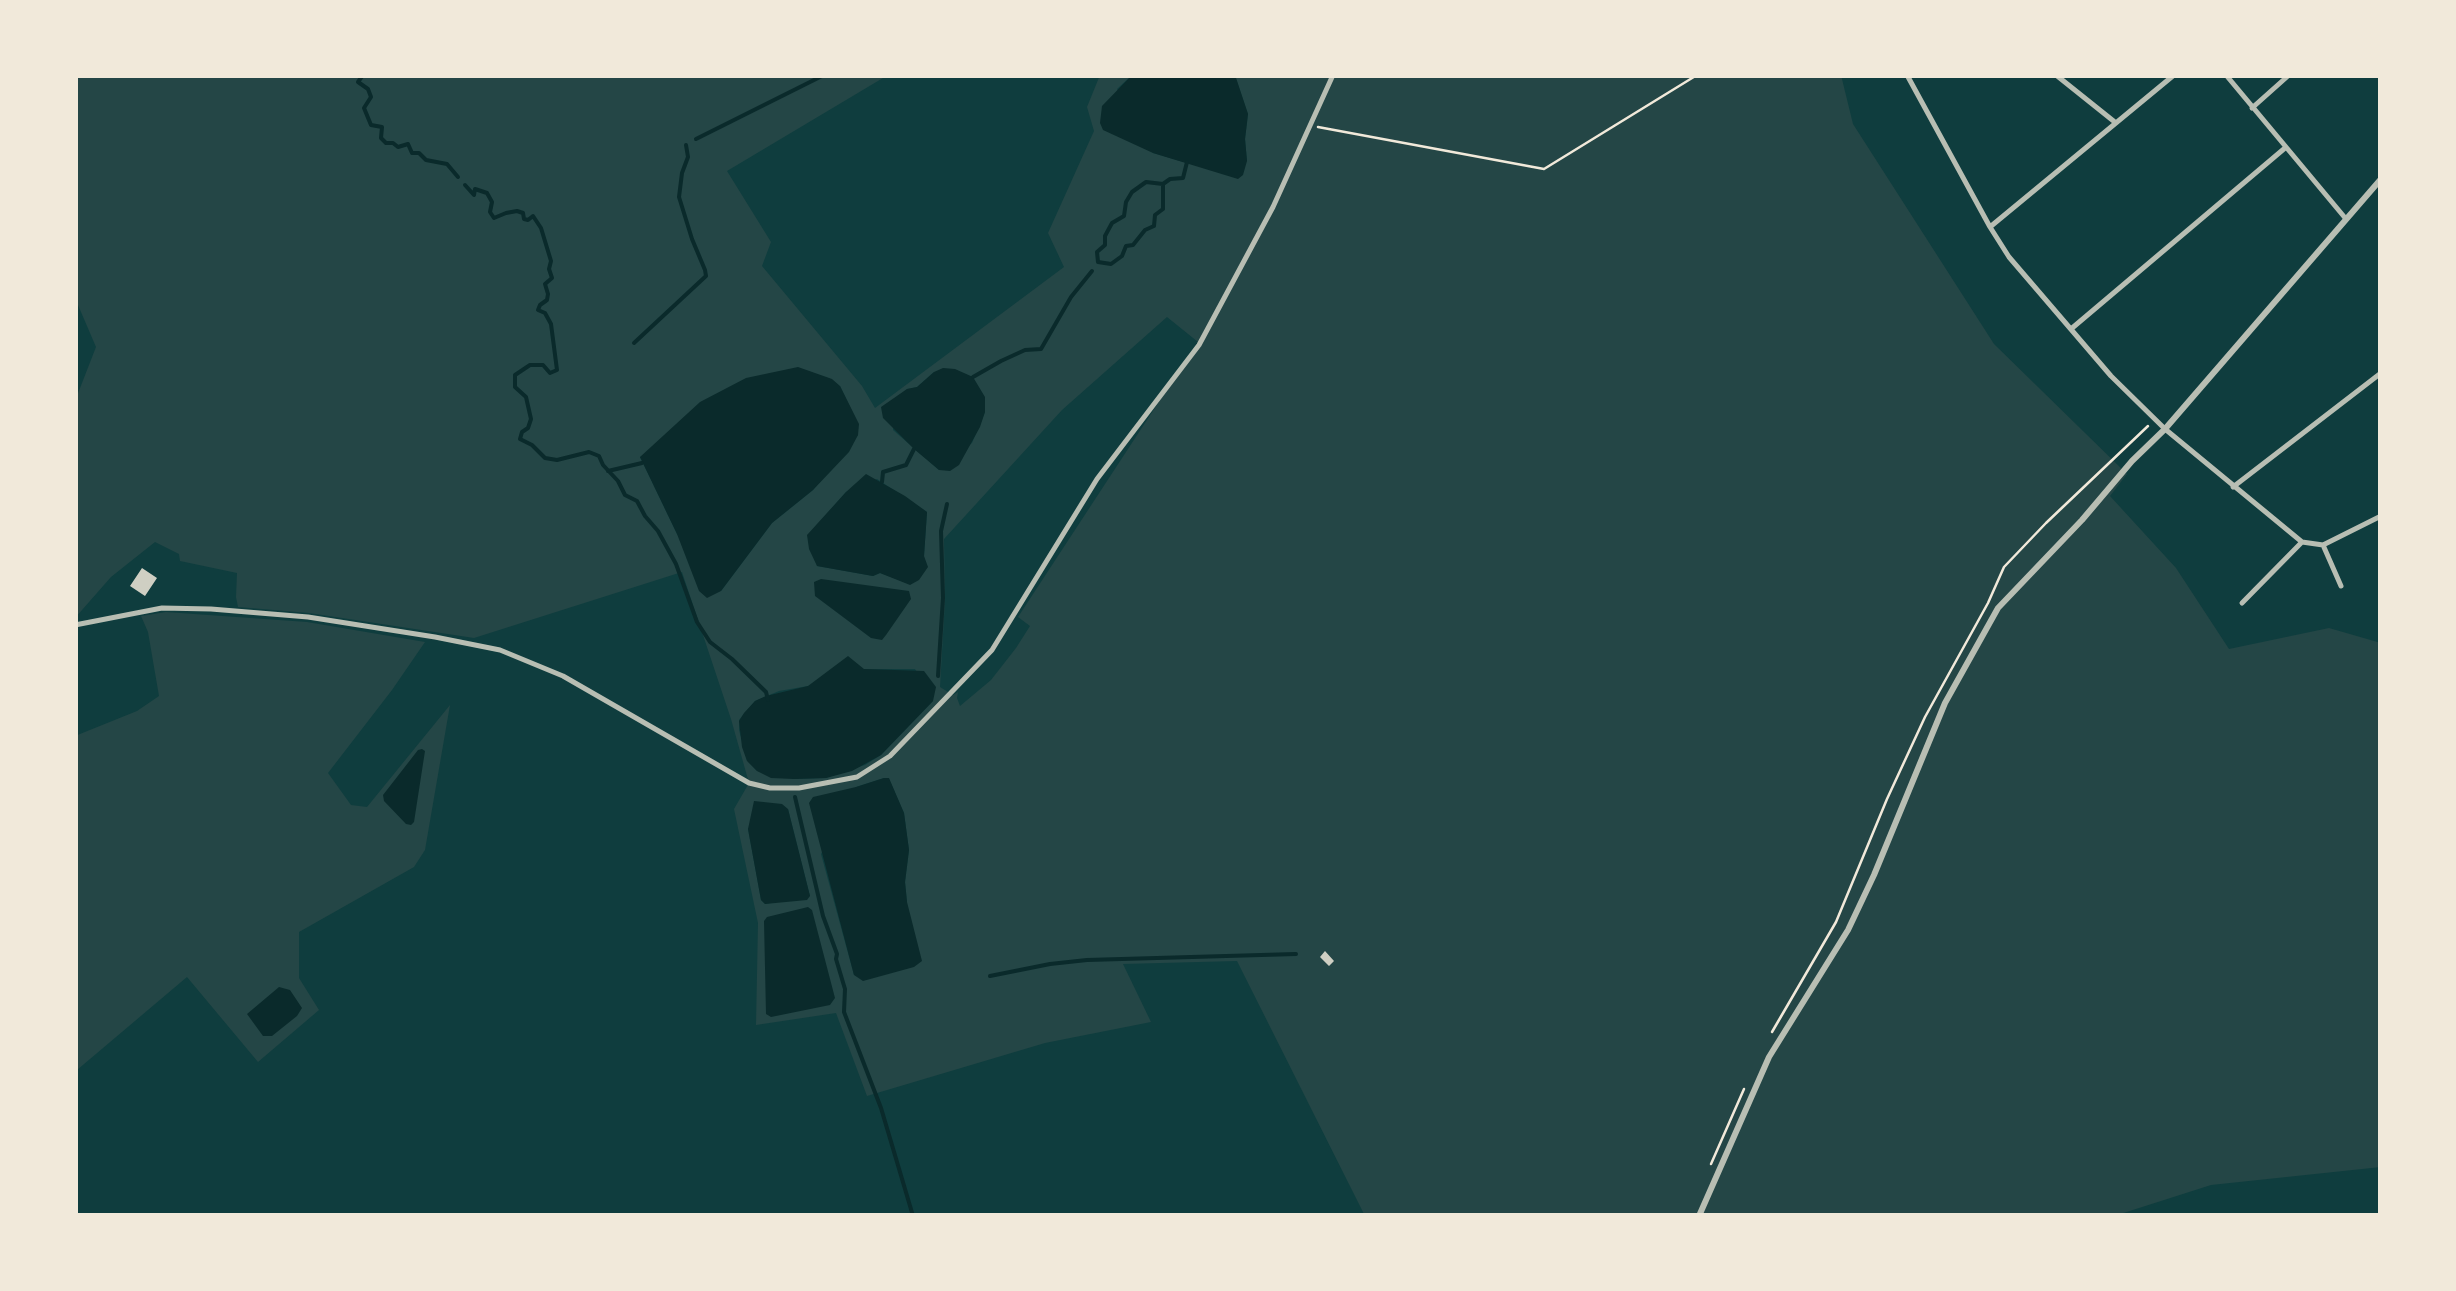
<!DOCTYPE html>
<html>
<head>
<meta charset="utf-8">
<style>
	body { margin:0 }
	#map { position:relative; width:2456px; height:1291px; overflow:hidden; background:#0f3d3e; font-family:"Open Sans",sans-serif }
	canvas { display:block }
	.frame { position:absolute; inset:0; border:78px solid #f1e9da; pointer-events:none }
</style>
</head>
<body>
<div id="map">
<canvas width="2456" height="1291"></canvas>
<div class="frame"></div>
</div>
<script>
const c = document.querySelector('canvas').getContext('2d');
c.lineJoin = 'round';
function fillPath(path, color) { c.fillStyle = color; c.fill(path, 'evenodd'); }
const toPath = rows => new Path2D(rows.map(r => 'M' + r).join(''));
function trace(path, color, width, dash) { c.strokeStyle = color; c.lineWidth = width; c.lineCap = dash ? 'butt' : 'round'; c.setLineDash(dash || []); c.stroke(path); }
const green = toPath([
	[75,75,888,75,727,171,771,242,762,266,862,386,875,408,1064,267,1048,233,1094,131,1087,107,1100,75,1132,75,1117,89,1153,153,1187,163,1247,161,1245,139,1248,114,1235,75,1841,75,1853,124,1994,344,2127,474,2110,496,2176,568,2229,649,2329,628,2381,643,2381,1167,2211,1185,2114,1216,1446,1216,1445,1214,1365,1216,1237,961,1123,964,1151,1022,1045,1043,867,1096,836,1013,756,1025,758,923,734,809,749,783,731,719,682,572,474,638,309,613,238,607,236,597,237,573,180,561,179,554,155,542,111,577,75,618,75,401,96,347,75,298],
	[1167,317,1198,342,1018,617,1030,626,1016,648,991,680,960,706,957,698,958,692,953,695,940,687,945,600,944,539,1062,410],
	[934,372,985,412,972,443,939,470,893,430,896,399,907,389,917,387],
	[840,386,858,424,858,435,813,490,772,523,721,591,677,534,640,457],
	[877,479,927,512,924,556,910,584,880,573,873,576,817,566,812,531,846,492],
	[864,669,915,669,933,701,881,755,865,765,826,778,794,779,757,771,747,760,739,730,739,720,755,701,779,691,808,686],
	[884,778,889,779,904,813,909,850,905,882,907,902,854,975,821,854,856,787],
	[788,809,810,896,765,904,761,900,748,829],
	[166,612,307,622,425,642,392,690,328,773,351,805,367,807,450,705,425,850,414,867,299,932,299,978,319,1010,258,1062,187,977,77,1070,75,736,137,711,159,696,148,632,141,616]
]);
const water = toPath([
	[1132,75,1235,75,1248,114,1245,139,1247,161,1243,175,1238,179,1153,153,1103,130,1100,123,1102,106],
	[798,367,832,379,840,386,859,424,858,435,849,452,813,490,772,523,721,591,707,598,699,591,677,534,640,457,700,402,746,378],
	[943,368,955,369,973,377,985,397,985,412,980,427,959,465,950,471,939,470,914,449,883,418,881,407,907,389,917,387,934,372],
	[866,474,905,496,927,512,924,556,928,567,919,580,910,585,880,573,873,576,817,566,809,549,807,535,846,492],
	[821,579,909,591,911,599,886,635,882,640,871,638,815,596,814,582],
	[848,656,864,669,924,671,936,687,933,701,881,755,852,771,826,778,794,779,771,778,757,771,747,761,742,747,739,721,744,713,755,701,766,696,808,686],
	[422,749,425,751,414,822,411,825,406,824,384,801,383,795,418,750],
	[884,778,889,778,904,813,909,850,905,882,907,902,922,961,914,967,863,981,854,975,809,803,813,797,856,787],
	[754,801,782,804,788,809,810,896,807,900,765,904,761,900,748,829],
	[808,907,812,910,835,998,830,1005,771,1017,766,1014,764,921,767,917],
	[279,987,290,990,302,1008,297,1016,272,1036,263,1036,247,1014]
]);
const stream = toPath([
	[363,75,358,82,368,89,371,97,364,108,371,125,382,127,381,138,386,143,393,143,398,147,408,144,412,153,419,153,426,160,447,164,458,177],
	[696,139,824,75],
	[1163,184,1146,182,1132,192,1126,202,1124,216,1112,223,1105,236,1105,245,1097,252,1098,262,1111,264,1122,256,1126,246,1133,245,1145,230,1154,226,1155,215,1163,209,1163,184,1170,179,1183,178,1187,162],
	[465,185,474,195,475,189,487,193,492,202,490,212,494,218,506,213,517,211,523,213,524,219,528,220,533,216,541,228,551,261,549,269,552,278,545,284,548,294,547,300,540,305,538,310,545,313,551,324,557,370,550,373,543,365,530,365,515,375,515,387,526,397,531,419,528,428,522,432,520,439,532,445,545,458,557,460,589,452,599,456,603,465,618,481,625,495,637,501,645,516,658,531,676,564,697,622,710,642,732,659,766,692,768,700],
	[634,343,706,276,705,270,692,239,679,197,682,173,688,157,686,145],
	[973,377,1001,361,1025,350,1041,349,1071,297,1092,271],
	[608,471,642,463],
	[882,482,883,472,906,465,914,449],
	[938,676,943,598,941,531,947,504],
	[795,797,823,916,837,954,836,959,845,989,844,1012,881,1108,913,1216],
	[990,976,1050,964,1087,960,1296,954]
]);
const building = toPath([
	[142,568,157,578,145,596,130,586],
	[1325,951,1334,961,1329,966,1320,957]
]);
const path = toPath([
	[1318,127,1544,169,1697,75],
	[1772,1032,1836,922,1887,799,1925,717,1988,603,2004,567,2046,523,2148,426],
	[1711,1164,1744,1089]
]);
const minor = toPath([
	[1907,75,1990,227,2009,257,2111,376,2165,429,2302,542,2323,545,2381,516],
	[2056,75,2116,123],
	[2226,75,2346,219],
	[2252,108,2289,75],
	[1990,227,2174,75],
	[2071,329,2285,148],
	[2233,487,2381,373],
	[2323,545,2341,586],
	[2242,603,2302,542],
	[75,625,162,608,211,609,308,617,435,637,500,650,563,676,749,783,770,788,799,788,857,777,890,756,992,650,1097,479,1199,345,1273,207,1333,75]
]);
const tertiary = toPath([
	[1699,1216,1769,1057,1848,930,1874,875,1945,703,1998,608,2082,520,2132,461,2165,429,2381,179]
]);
fillPath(green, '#244646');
fillPath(water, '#0a2a2b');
trace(stream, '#0a2a2b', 4);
fillPath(building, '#cfcfc3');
trace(path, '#f1e9da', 2.5);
trace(minor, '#b8beb3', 5);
trace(tertiary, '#b8beb3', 6);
</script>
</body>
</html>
